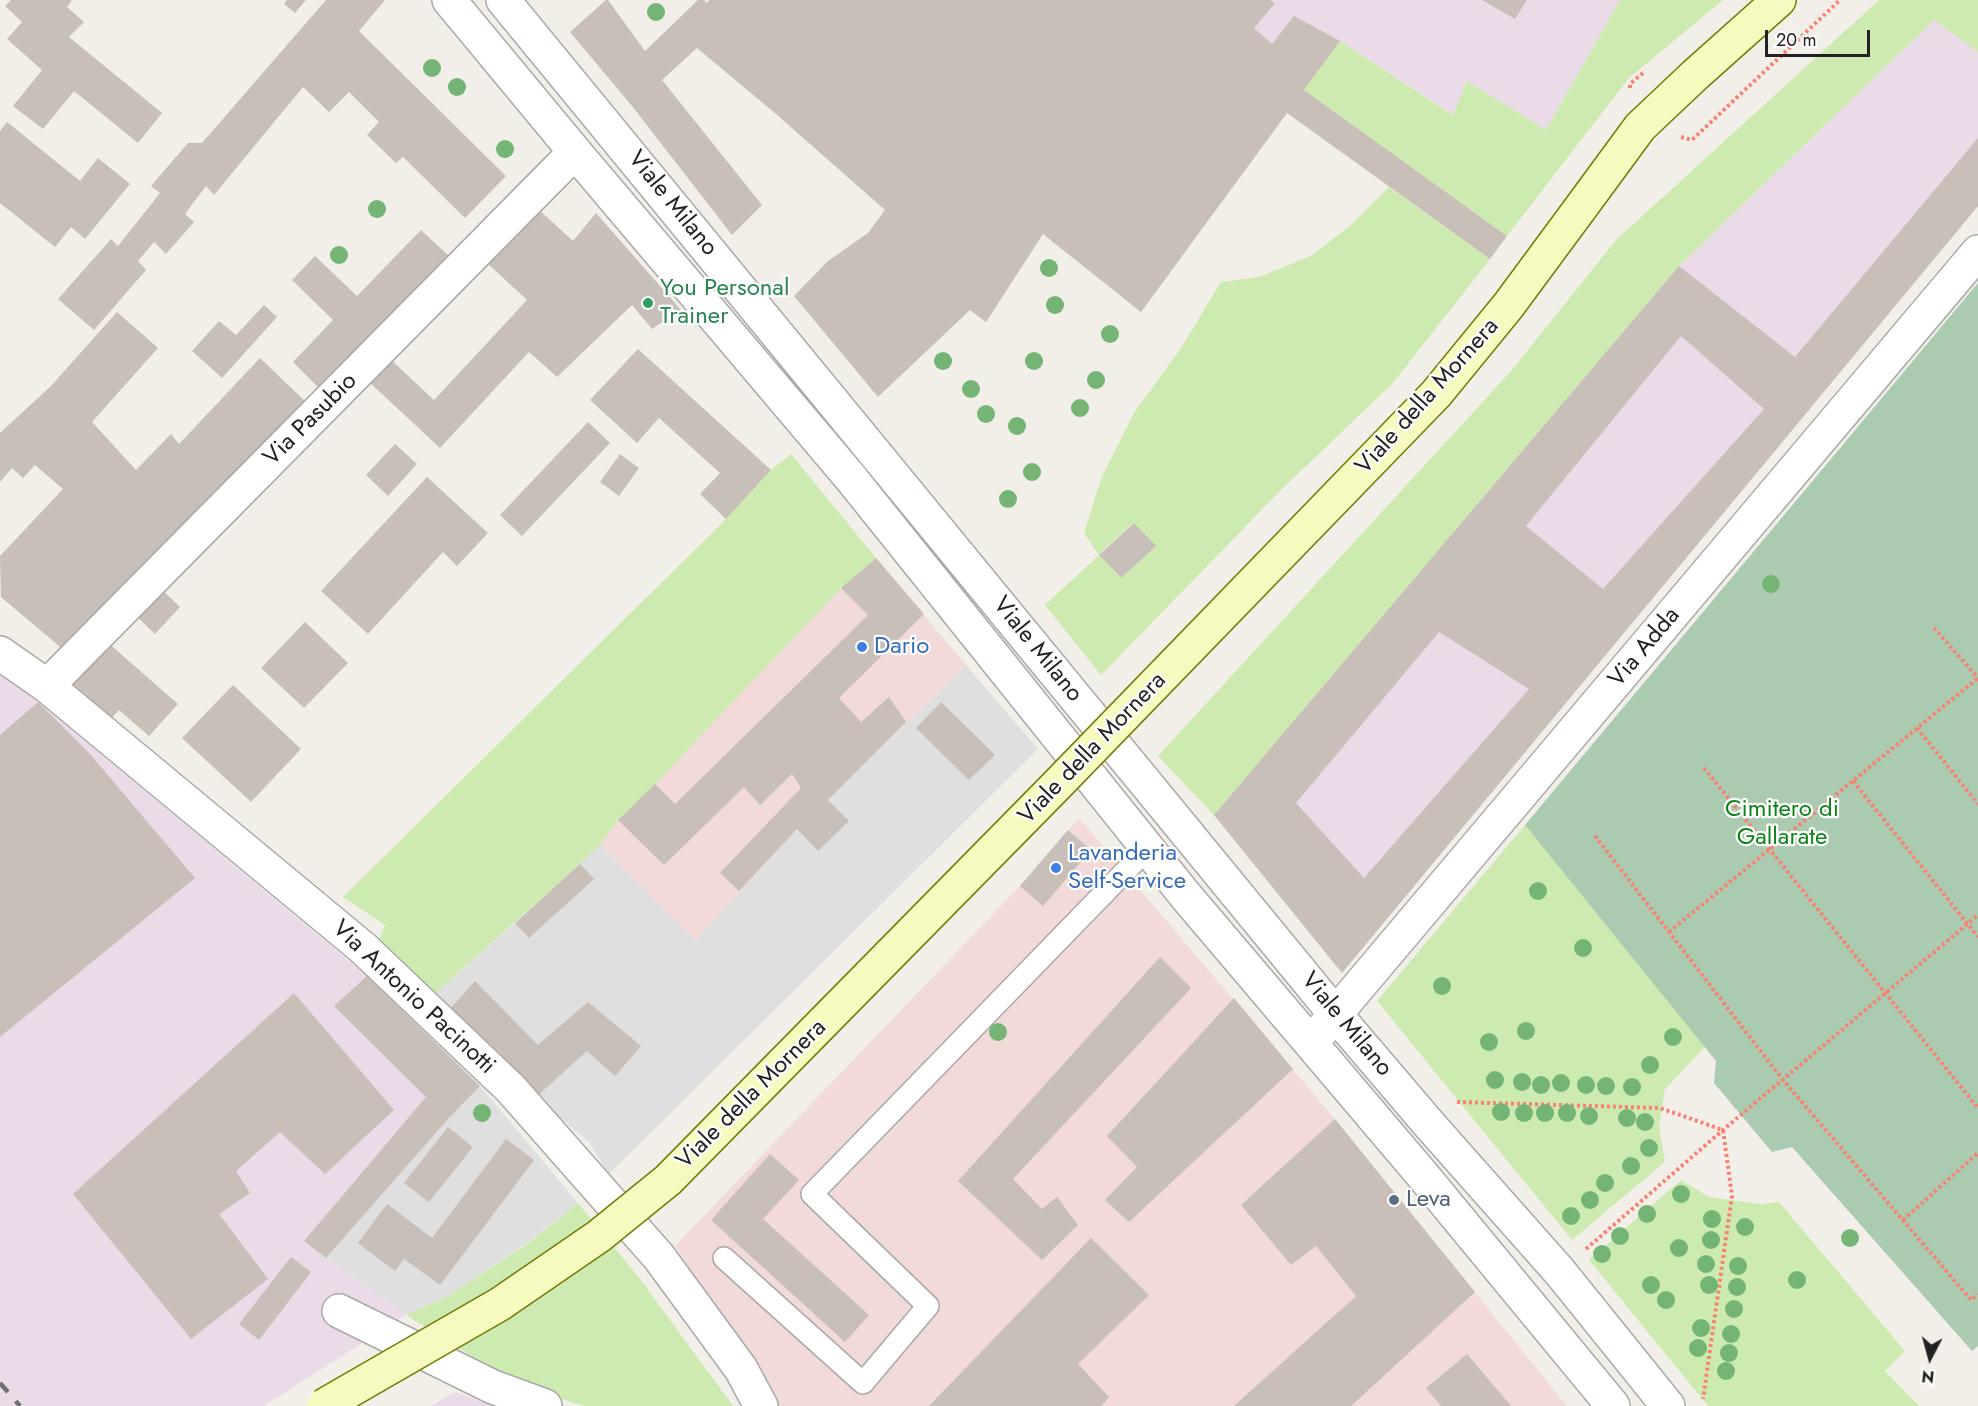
<!DOCTYPE html>
<html>
<head>
<meta charset="utf-8">
<style>
	body { margin:0 }
	#map { position:relative; width:1978px; height:1406px; overflow:hidden; background:#f2efe9; font-family:Jost,sans-serif }
	canvas { display:block }
	.north { position:absolute; left:1900px; top:1328px; width:60px; height:60px; -webkit-text-stroke:4px #fff; paint-order:stroke; rotate:186deg; font-size:16px; font-weight:700; line-height:24px; text-align:center; color:#222 }
	.north::after { content:''; display:block; margin:auto; width:21px; height:27px; background:#222; clip-path:polygon(50% 0,100% 100%,50% 72%,0 100%) }
	.scale { position:absolute; left:1765px; top:30px; width:105px; height:27px; box-sizing:border-box; border:3px solid #222; border-top:0; padding-left:8px; font-size:18px; line-height:21px; white-space:nowrap; color:#222; -webkit-text-stroke:4px #fff; paint-order:stroke }
</style>
</head>
<body>
<div id="map">
<canvas width="1978" height="1406"></canvas>
<div class="north">N</div>
<div class="scale">20 m</div>
</div>
<script>
const c = document.querySelector('canvas').getContext('2d');
c.lineJoin = 'round';
function fillPath(path, color) { c.fillStyle = color; c.fill(path, 'evenodd'); }
const toPath = rows => new Path2D(rows.map(r => 'M' + r).join(''));
function trace(path, color, width, dash) { c.strokeStyle = color; c.lineWidth = width; c.lineCap = dash ? 'butt' : 'round'; c.setLineDash(dash || []); c.stroke(path); }
function drawText(font, color, halo, rows, align = 'center') {
  c.font = font + ' Jost,sans-serif'; c.lineWidth = 4.5; c.setLineDash([]); c.textBaseline = 'middle'; c.strokeStyle = halo; c.fillStyle = color; for (const [text, x, y, turn = 0] of rows) {
    c.save(); c.translate(x, y); c.rotate((+turn || 0) * Math.PI / 180); c.textAlign = isNaN(turn) ? turn : align; if (halo) c.strokeText(text, 0, 0); c.fillText(text, 0, 0); c.restore();
  }
}
const residential = toPath([
	[966,665,1038,749,609,1174,589,1142,536,1097,432,996,515,923,600,844,696,940,797,829],
	[480,1086,578,1203,530,1241,447,1297,406,1315,326,1258,448,1119]
]);
const commercial = toPath([
	[876,558,966,665,797,829,696,941,600,844,618,820,841,588],
	[1080,819,1335,1119,1567,1406,780,1406,675,1246,1020,886,1068,830]
]);
const industrial = toPath([
	[761,0,1620,0,1546,130,1467,81,1454,115,1340,41,1141,312,1043,234,986,322,868,233,901,189],
	[1934,20,1978,52,1978,206,1342,973,1214,815,1679,266],
	[0,673,38,702,367,976,448,1119,326,1258,406,1315,264,1406,0,1406],
	[455,1392,494,1406,431,1406]
]);
const grass = toPath([
	[1620,0,1723,0,1629,78,1507,236,1304,90,1340,41,1453,115,1467,81,1546,130],
	[1879,0,1978,0,1978,52,1934,20,1679,266,1214,815,1158,756,1511,371,1616,240],
	[1389,187,1490,259,1393,383,1282,489,1101,675,1045,605,1099,555,1084,533,1102,476,1134,413,1181,348,1221,282,1259,277,1311,256,1351,225],
	[1133,523,1155,546,1120,578,1099,554],
	[791,454,876,558,841,588,655,784,618,820,600,844,580,864,432,996,377,945,385,925,343,897,726,519,771,470],
	[1525,825,1705,1047,1665,1089,1659,1125,1665,1162,1572,1240,1377,1001],
	[1681,1180,1709,1197,1761,1204,1779,1202,1905,1351,1885,1371,1919,1406,1708,1406,1589,1260],
	[578,1203,640,1279,733,1406,584,1406,542,1393,500,1374,406,1315,447,1297,530,1242]
]);
const cemetery = toPath([
	[1978,283,1978,1346,1972,1351,1792,1147,1772,1152,1714,1083,1716,1061,1525,825]
]);
const building = toPath([
	[11,0,72,0,67,7,84,22,69,37,162,113,138,143,74,91,43,129,13,106,42,70,7,39,22,22,5,6],
	[287,0,306,0,295,13,284,4],
	[326,0,385,0,359,31,506,176,465,218,403,157,396,163,367,135,379,122,349,92,329,112,303,87,214,195,206,186,185,214,194,222,166,254,154,242,138,261,146,270,94,330,58,299,111,239,118,246,160,193,151,186,188,143,202,143],
	[606,0,608,0,645,51,698,0,704,0,707,3,709,0,1270,0,1275,3,1254,28,1272,44,1294,16,1340,41,1304,90,1507,236,1490,259,1287,113,1141,312,1043,234,986,322,970,310,878,397,794,296,828,261,868,233,885,210,776,114,697,48,662,80,762,205,732,235,632,106,570,32],
	[1482,0,1527,0,1515,19],
	[7,122,80,181,98,158,130,184,85,239,71,227,55,247,0,203,0,131],
	[1978,138,1978,206,1342,973,1214,815,1679,266,1795,357],
	[1681,336,1764,409,1603,589,1526,526],
	[1439,632,1529,689,1364,878,1296,803],
	[536,207,573,241,596,213,681,310,652,329,632,305,557,377,529,352,440,448,367,380,388,357,434,400,527,300,485,261],
	[421,230,450,257,321,390,293,362,333,320,292,280,315,256,357,296],
	[264,305,277,317,222,378,192,351,219,321,236,335],
	[117,312,158,348,92,422,136,470,171,434,179,444,260,358,309,405,65,651,1,597,0,556,63,489,35,465,23,478,12,468,0,482,0,433,51,386],
	[638,349,771,470,726,519,700,494,720,473,659,418,637,443,590,400],
	[588,422,610,443,522,536,500,515],
	[395,444,417,464,388,496,366,475],
	[620,454,639,468,619,496,600,482],
	[427,477,488,533,457,566,443,552,368,634,321,591],
	[1134,523,1156,546,1121,578,1099,555],
	[876,558,924,614,839,698,861,722,889,697,906,722,828,800,849,821,818,851,797,829,739,891,720,873,801,788,792,774,760,805,744,787,664,865,618,820,655,784,675,804,868,615,841,588],
	[159,587,180,607,155,634,134,614],
	[305,622,348,663,304,708,261,668],
	[106,641,178,704,149,736,119,710,108,722,66,686],
	[233,685,301,749,251,802,182,738],
	[38,702,90,754,195,878,0,1037,0,735],
	[941,702,995,755,969,780,916,728],
	[1068,830,1091,850,1043,906,1020,886],
	[580,864,594,879,529,938,515,923],
	[1160,957,1191,988,1013,1179,1042,1209,1057,1197,1078,1225,1042,1260,958,1181],
	[367,976,480,1086,448,1119,326,1258,304,1241,426,1097,334,1006],
	[475,981,538,1045,588,1002,641,1046,615,1076,587,1051,536,1097,448,1011],
	[294,993,394,1110,325,1174,280,1132,236,1171,250,1193,219,1214,268,1279,191,1339,73,1194],
	[1234,998,1293,1069,1129,1222,1105,1200,1137,1167,1107,1136],
	[1335,1119,1475,1292,1351,1406,1234,1406,1356,1296,1316,1246,1291,1265,1241,1205],
	[448,1127,473,1147,429,1202,404,1183],
	[506,1139,534,1160,440,1285,404,1259,395,1271,358,1243,387,1204,432,1238],
	[770,1154,799,1180,763,1219,869,1315,845,1342,711,1220],
	[1091,1238,1149,1295,1078,1364,1109,1397,1101,1406,929,1406],
	[291,1257,311,1272,259,1340,239,1324],
	[1467,1354,1511,1406,1441,1406,1426,1388]
]);
const path = toPath([
	[1630,88,1630,84,1644,72],
	[1681,137,1692,140,1840,0],
	[1934,628,1978,678],
	[1917,728,1978,804],
	[1704,768,1978,1108],
	[1853,781,1978,937],
	[1595,836,1783,1080,1971,1300,1978,1294],
	[1669,932,1978,678],
	[1457,1102,1660,1108,1723,1130,1732,1196,1703,1399],
	[1903,1220,1978,1153],
	[1586,1249,1723,1130,1978,915]
]);
const service = toPath([
	[724,1258,863,1383,928,1306,812,1194,1147,849]
]);
const minor = toPath([
	[0,653,47,686,363,948,511,1089,659,1257,741,1369,761,1406],
	[47,686,575,152],
	[1311,1043,1978,252],
	[339,1311,493,1387,545,1406]
]);
const tertiary = toPath([
	[449,0,575,152,850,477,1185,895,1425,1178,1613,1406],
	[503,0,1336,1015,1428,1123,1560,1272,1668,1406]
]);
const secondary = toPath([
	[1579,210,1640,127,1695,75,1779,0]
]);
const rail = toPath([
	[0,1383,20,1406]
]);
const secondaryBridge = toPath([
	[323,1406,500,1304,599,1236,668,1180,1054,788,1436,394,1508,306,1579,210]
]);
const trees = [
	[656,12],
	[432,68],
	[457,87],
	[505,149],
	[377,209],
	[339,255],
	[1049,268],
	[1055,305],
	[1110,334],
	[943,361],
	[1034,361],
	[1096,380],
	[971,389],
	[1080,408],
	[986,414],
	[1017,426],
	[1032,472],
	[1008,499],
	[1771,584],
	[1538,891],
	[1583,948],
	[1442,986],
	[1526,1031],
	[998,1032],
	[1673,1037],
	[1489,1042],
	[1650,1065],
	[1495,1080],
	[1522,1082],
	[1561,1083],
	[1541,1085],
	[1586,1085],
	[1606,1086],
	[1632,1087],
	[1501,1112],
	[482,1113],
	[1524,1113],
	[1545,1113],
	[1567,1113],
	[1589,1116],
	[1627,1118],
	[1645,1122],
	[1649,1148],
	[1631,1166],
	[1605,1183],
	[1681,1194],
	[1590,1200],
	[1647,1214],
	[1571,1216],
	[1712,1219],
	[1745,1227],
	[1620,1236],
	[1850,1238],
	[1711,1240],
	[1679,1248],
	[1602,1254],
	[1706,1264],
	[1738,1266],
	[1797,1280],
	[1651,1285],
	[1709,1285],
	[1737,1287],
	[1666,1300],
	[1734,1309],
	[1701,1328],
	[1731,1334],
	[1698,1348],
	[1729,1353],
	[1726,1371]
];
const markers = [
	[648,303,6,"#2e9e5b"],
	[862,647,6,"#3f7fe0"],
	[1056,868,6,"#3f7fe0"],
	[1394,1200,6,"#5c6f8a"]
];
const streetNames = [
	["Viale Milano",672,204,51],
	["Viale della Mornera",1428,397,-48],
	["Via Pasubio",311,420,-45],
	["Via Adda",1645,648,-50],
	["Viale Milano",1037,650,51],
	["Viale della Mornera",1093,749,-46],
	["Via Antonio Pacinotti",413,998,43],
	["Viale Milano",1346,1025,50],
	["Viale della Mornera",752,1095,-45]
];
const leisureNames = [
	["You Personal",660,289],
	["Trainer",660,317]
];
const shopNames = [
	["Dario",874,647],
	["Lavanderia",1068,854],
	["Self-Service",1068,882]
];
const parkNames = [
	["Cimitero di",1782,810],
	["Gallarate",1782,838]
];
const serviceNames = [
	["Leva",1406,1200]
];
fillPath(residential, '#e0dfdf');
fillPath(commercial, '#f2dad9');
fillPath(industrial, '#ebdbe8');
fillPath(grass, '#cdebb0');
fillPath(cemetery, '#aacbaf');
fillPath(building, '#c7bfb8');
trace(service, '#a9a9a9', 24);
trace(minor, '#a9a9a9', 36);
trace(tertiary, '#a9a9a9', 36);
trace(secondary, '#707d05', 36);
trace(path, '#fa8072', 4, [3, 3]);
trace(service, '#fff', 21);
trace(minor, '#fff', 33);
trace(tertiary, '#fff', 33);
trace(secondary, '#f7fabf', 33);
trace(rail, '#707070', 4.5, [12, 12]);
trace(secondaryBridge, '#707d05', 36, []);
trace(secondaryBridge, '#f7fabf', 33);
c.fillStyle = '#74b475';
for (const [x, y] of trees) { c.beginPath(); c.arc(x, y, 9, 0, 2 * Math.PI); c.fill(); }
for (const [x, y, r, color] of markers) { const dot = new Path2D(); dot.arc(x, y, r, 0, 2 * Math.PI); c.fillStyle = color; c.fill(dot); trace(dot, '#fff', 2); }
drawText('24px', '#222', '#fff', streetNames);
drawText('24px', '#27864d', '#fff', leisureNames, 'left');
drawText('24px', '#366cbe', '#fff', shopNames, 'left');
drawText('24px', '#0c8416', '#fff', parkNames);
drawText('24px', '#4e5e75', '#fff', serviceNames, 'left');
</script>
</body>
</html>
